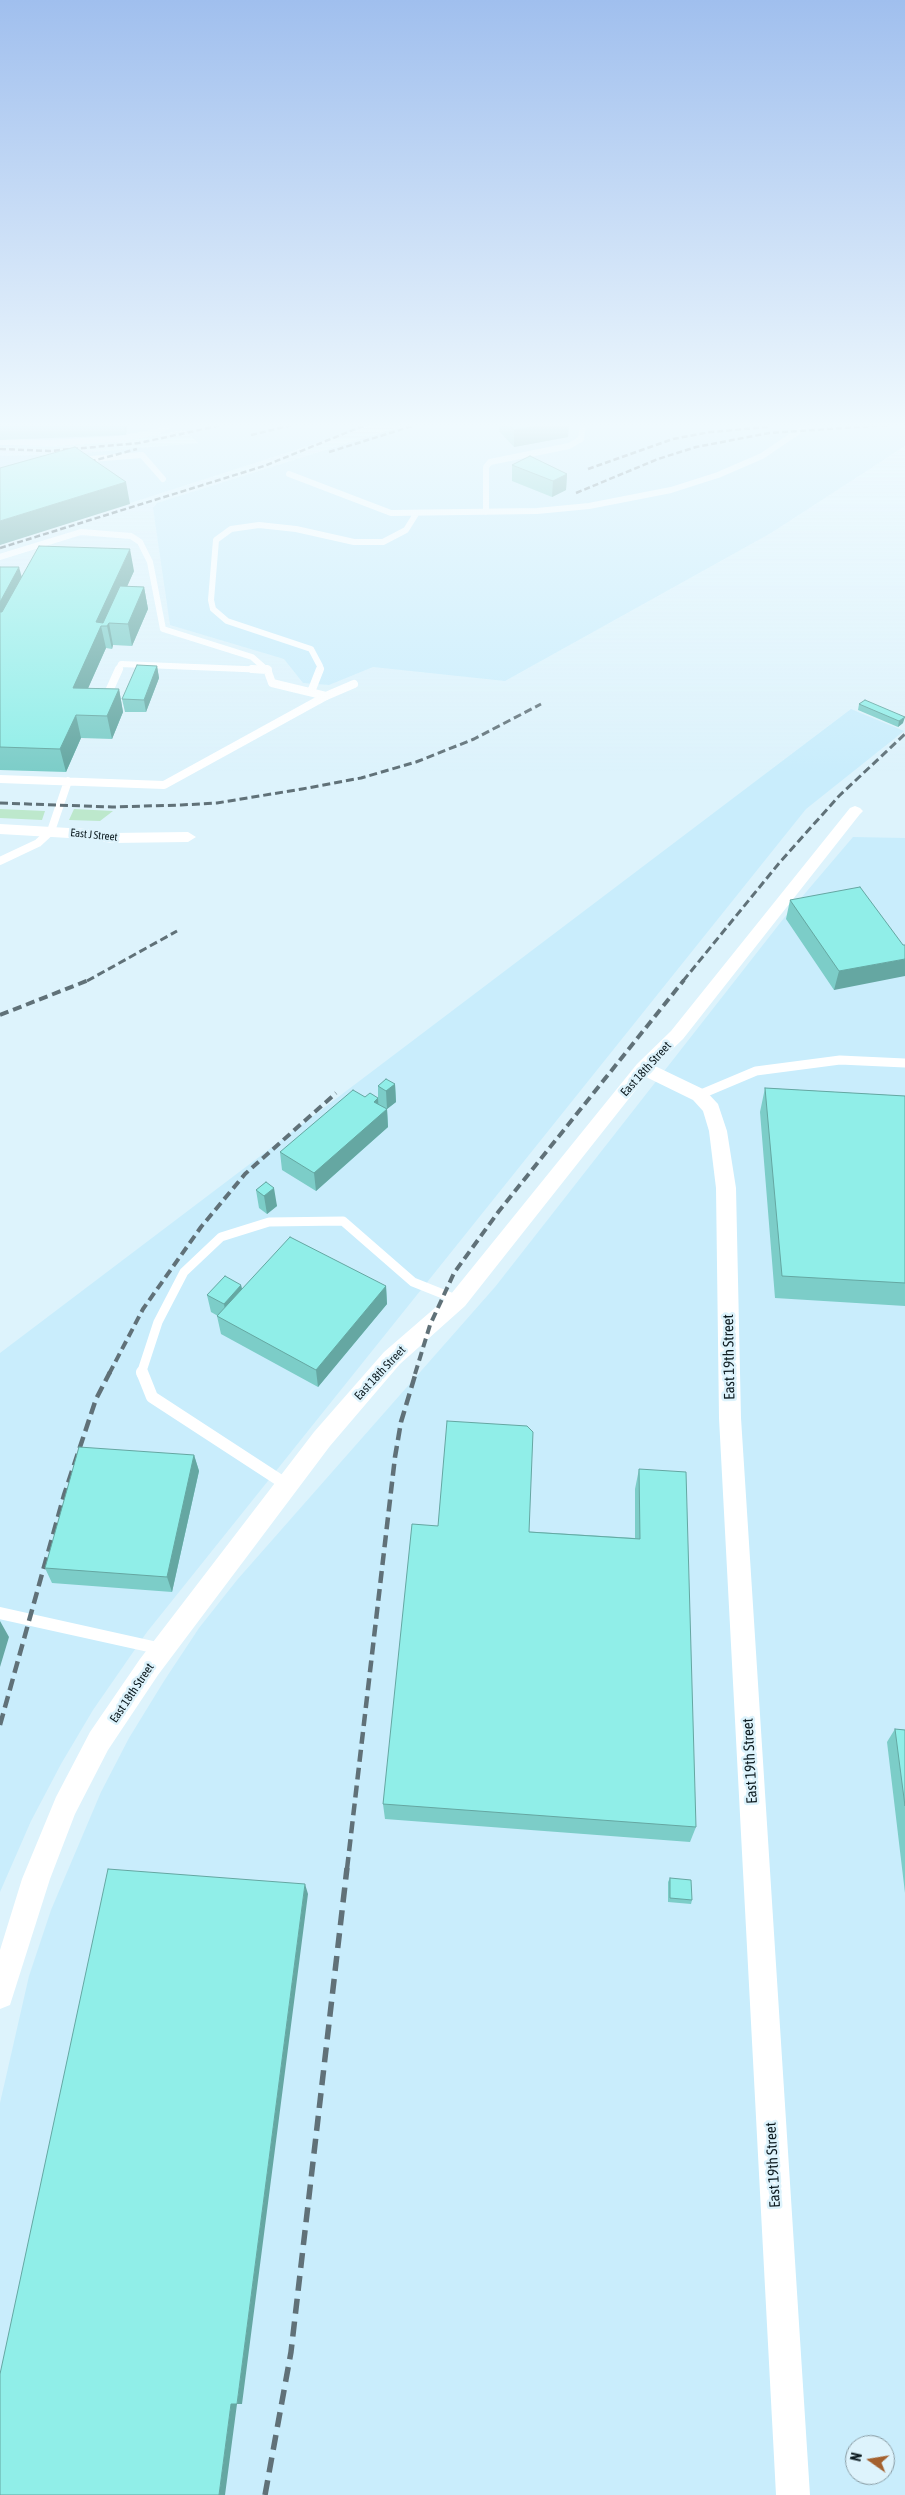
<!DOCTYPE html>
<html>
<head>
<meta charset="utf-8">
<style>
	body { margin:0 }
	#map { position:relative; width:905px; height:2495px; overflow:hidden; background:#ddf3fc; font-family:"Asap Condensed",sans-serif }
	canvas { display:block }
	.north { position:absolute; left:845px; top:2435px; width:50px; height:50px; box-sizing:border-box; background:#ddf3fc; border:1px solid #899ca4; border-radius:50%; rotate:283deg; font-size:14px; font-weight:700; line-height:20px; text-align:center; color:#0c1a1f }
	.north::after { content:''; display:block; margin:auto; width:18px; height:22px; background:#a4612f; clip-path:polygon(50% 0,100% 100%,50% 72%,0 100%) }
</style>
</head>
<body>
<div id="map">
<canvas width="905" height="2495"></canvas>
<div class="north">N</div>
</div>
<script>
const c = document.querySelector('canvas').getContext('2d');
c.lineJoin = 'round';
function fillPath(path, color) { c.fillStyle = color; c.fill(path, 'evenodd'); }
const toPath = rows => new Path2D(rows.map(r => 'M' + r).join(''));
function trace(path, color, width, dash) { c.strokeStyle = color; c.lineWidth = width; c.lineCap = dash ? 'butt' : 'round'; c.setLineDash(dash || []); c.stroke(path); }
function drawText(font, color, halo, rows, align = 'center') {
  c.font = font + ' "Asap Condensed",sans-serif'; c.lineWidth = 5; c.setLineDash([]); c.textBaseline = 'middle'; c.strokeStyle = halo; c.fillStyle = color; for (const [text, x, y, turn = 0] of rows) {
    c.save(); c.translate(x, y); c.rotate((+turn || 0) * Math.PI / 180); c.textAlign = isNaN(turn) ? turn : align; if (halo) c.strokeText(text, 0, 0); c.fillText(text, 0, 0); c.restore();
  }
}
const built = toPath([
	[0,424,376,424,0,545,0,456,70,454,198,443,185,430,109,443,0,447],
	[408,424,905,424,905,446,771,533,505,681,373,667,329,685,303,683,284,659,170,625,153,508,157,503],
	[851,709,904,731,806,809,147,1632,93,1710,61,1764,31,1821,0,1892,0,1353],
	[853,837,905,838,905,2495,0,2495,0,2103,29,1976,51,1910,101,1792,129,1738,164,1681,199,1628,237,1580,495,1287,784,918],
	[855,2445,885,2445,885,2475,855,2475]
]);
const green = toPath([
	[0,809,45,811,42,820,0,818],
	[74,809,113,811,100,821,69,820]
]);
const serviceFar3 = toPath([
	[0,442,50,443,118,439,157,432,171,424],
	[78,460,142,455,163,479],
	[289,474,391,513,537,511,589,506,671,490,718,475,762,456,809,424],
	[486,512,486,467,490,462,569,446,581,439,583,424],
	[0,557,81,532,131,536,140,542,150,562,163,629,252,657,268,671],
	[118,671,121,664,268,670],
	[320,671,320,666,311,649,227,621,213,609,211,600,216,540,231,529,259,525,296,529,354,542,383,542,406,530,416,514]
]);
const serviceFar2 = toPath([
	[252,669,268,670],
	[267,669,272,683,326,696],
	[311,692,320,669],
	[105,700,119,669],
	[0,779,164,785,326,696,354,684],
	[0,861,38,843,51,831,68,781]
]);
const serviceFar1 = toPath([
	[699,1095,756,1071,840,1060,905,1063],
	[141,1374,158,1322,184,1272,221,1237,269,1222,343,1221,413,1282,458,1300]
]);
const service = toPath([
	[142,1372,152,1397,287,1485],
	[0,1613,162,1649]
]);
const minor = toPath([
	[855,806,860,808,863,811,860,814,683,1039,655,1066,705,1090,718,1104,727,1131,736,1188,741,1418,810,2495,776,2495,719,1418,716,1188,709,1131,703,1111,693,1100,646,1077,465,1306,400,1364,330,1446,158,1675,108,1750,75,1814,50,1879,10,2005,0,2009,0,1950,22,1879,56,1797,90,1732,140,1659,314,1432,384,1352,451,1294,637,1064,671,1031,850,808,855,806],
	[0,824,86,829,112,833,188,832,196,837,188,842,112,843,86,839,0,834,0,824]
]);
const railFar4 = toPath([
	[251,435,297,424],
	[0,449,50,451,139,443,227,424],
	[329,452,419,424],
	[81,464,137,449],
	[588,469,673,439,710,432,769,427],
	[576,493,658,459,696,447,769,433,902,424],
	[0,548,264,466,368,424]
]);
const railFar3 = toPath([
	[0,803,112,807,181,805,217,803,302,789,361,778,416,762,474,739,541,704],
	[87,981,177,931],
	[683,981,780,862,839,796,905,734]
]);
const railFar2 = toPath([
	[0,1015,89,980],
	[109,1374,143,1309,201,1227,245,1174,336,1093],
	[415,1374,430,1325,454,1273,499,1211,684,980]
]);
const railFar1 = toPath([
	[0,1725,64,1495,96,1399,110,1372],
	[347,1869,395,1457,401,1422,416,1372]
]);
const rail = toPath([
	[265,2495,291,2352,347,1868]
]);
const wall = toPath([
	[0,424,127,424,126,435,0,440],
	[499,424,569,424,568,437,514,447,499,431],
	[512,465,567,474,566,490,552,497,512,481],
	[0,567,22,576,134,571,127,586,144,587,148,609,132,646,113,645,112,649,106,648,88,688,119,689,123,712,112,739,81,738,66,772,0,770],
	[157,666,159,678,146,712,125,712,122,699],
	[865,700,903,723,898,727,858,710,859,704],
	[790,900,903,945,834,990,786,919],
	[395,1084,396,1102,387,1109,388,1127,316,1191,282,1170,280,1152,365,1097,378,1098,378,1086],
	[765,1088,905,1096,905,1306,775,1298,760,1112],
	[266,1182,277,1206,267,1214,259,1208,256,1190],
	[241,1285,242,1289,386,1286,387,1304,318,1387,221,1334,217,1316,218,1316,211,1312,207,1295],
	[194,1455,199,1471,172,1592,52,1583,45,1568],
	[639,1469,696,1827,690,1842,385,1819,383,1804,438,1526,635,1538,635,1489],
	[895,1729,905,1730,905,1893,887,1742],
	[670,1878,692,1900,691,1904,668,1902,668,1882]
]);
const shadedWall = toPath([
	[124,424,127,424,126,435],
	[552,424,569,424,568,437,514,447,514,430],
	[567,474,566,490,552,497,553,481],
	[126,482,130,504,0,545,0,521],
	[130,549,134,571,111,623,109,623,113,645,112,649,107,626,101,626,106,648,78,711,73,688,96,622],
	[19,567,25,589,0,635,0,602],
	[144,587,148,609,132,646,128,624],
	[157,666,159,678,146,712,144,700],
	[119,689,123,712,112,739,107,716],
	[76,715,81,738,66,772,60,749],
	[905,717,903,723,898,727,899,721],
	[905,959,905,976,834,990,839,971],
	[395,1084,396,1102,387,1109,386,1091],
	[378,1098,379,1116,387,1109,388,1127,316,1191,314,1173,374,1102],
	[274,1188,277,1206,267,1214,264,1196],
	[241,1285,245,1302,227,1321,224,1304],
	[386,1286,387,1304,318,1387,316,1370],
	[194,1455,199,1471,172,1592,167,1577],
	[0,1621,9,1637,0,1667],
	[305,1884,308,1894,242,2404,237,2404],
	[231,2404,237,2404,225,2495,219,2495]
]);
const building = toPath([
	[508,424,552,424,514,430,508,424],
	[75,447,126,482,0,521,0,468,75,447],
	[530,456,567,474,553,481,512,465,530,456],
	[39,546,130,549,96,622,103,623,120,586,144,587,128,624,109,623,107,626,101,626,73,688,119,689,107,716,76,715,60,749,0,747,0,612,2,612,39,546],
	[0,567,19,567,0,602,0,567],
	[137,665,157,666,144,700,122,699,137,665],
	[865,700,905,717,899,721,859,704,865,700],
	[860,887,903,945,905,945,905,959,839,971,790,900,860,887],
	[386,1079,395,1084,386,1091,378,1086,386,1079],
	[765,1088,905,1096,905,1283,782,1276,765,1088],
	[353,1090,365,1097,370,1093,378,1098,374,1102,387,1109,314,1173,280,1152,353,1090],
	[266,1182,274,1188,264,1196,256,1190,266,1182],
	[290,1237,386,1286,316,1370,217,1316,290,1237],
	[225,1276,241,1285,224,1304,207,1295,225,1276],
	[447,1421,527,1426,533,1432,529,1532,640,1539,639,1469,686,1472,696,1827,383,1804,412,1524,438,1526,447,1421],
	[79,1447,194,1455,167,1577,45,1568,79,1447],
	[895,1729,905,1730,905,1806,895,1729],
	[108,1869,305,1884,237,2404,231,2404,219,2495,0,2495,0,2374,108,1869],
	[670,1878,691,1880,692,1900,670,1898,670,1878]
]);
const farStreetnames = [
	["East J Street",94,835,6]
];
const streetNames = [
	["East 18th Street",646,1069,-48],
	["East 18th Street",380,1373,-47],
	["East 18th Street",132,1693,-56]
];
const nearStreetnames = [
	["East 19th Street",729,1357,-91],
	["East 19th Street",750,1761,-93],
	["East 19th Street",773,2165,-93]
];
fillPath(built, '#c9edfc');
fillPath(green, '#bde8cc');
trace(serviceFar3, '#fff', 6);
trace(serviceFar2, '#fff', 8);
trace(serviceFar1, '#fff', 9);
trace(service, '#fff', 12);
fillPath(minor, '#fff');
trace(railFar4, '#607178', 2.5, [6, 3]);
trace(railFar3, '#607178', 3, [8, 4]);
trace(railFar2, '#607178', 4, [9, 5]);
trace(railFar1, '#607178', 4.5, [12, 6]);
trace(rail, '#607178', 5.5, [15, 8]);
fillPath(wall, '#7ccdc8');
fillPath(shadedWall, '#65a7a2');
fillPath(building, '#90eee8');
trace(building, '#65a7a2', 1);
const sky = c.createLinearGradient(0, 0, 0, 773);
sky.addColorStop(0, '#a0bfee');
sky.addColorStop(0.55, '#f0fafe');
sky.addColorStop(1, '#f0fafe00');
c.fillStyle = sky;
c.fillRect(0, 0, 905, 773);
drawText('11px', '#0c1a1f', '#ddf3fc', farStreetnames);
drawText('12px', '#0c1a1f', '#ddf3fc', streetNames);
drawText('15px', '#0c1a1f', '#ddf3fc', nearStreetnames);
</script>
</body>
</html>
